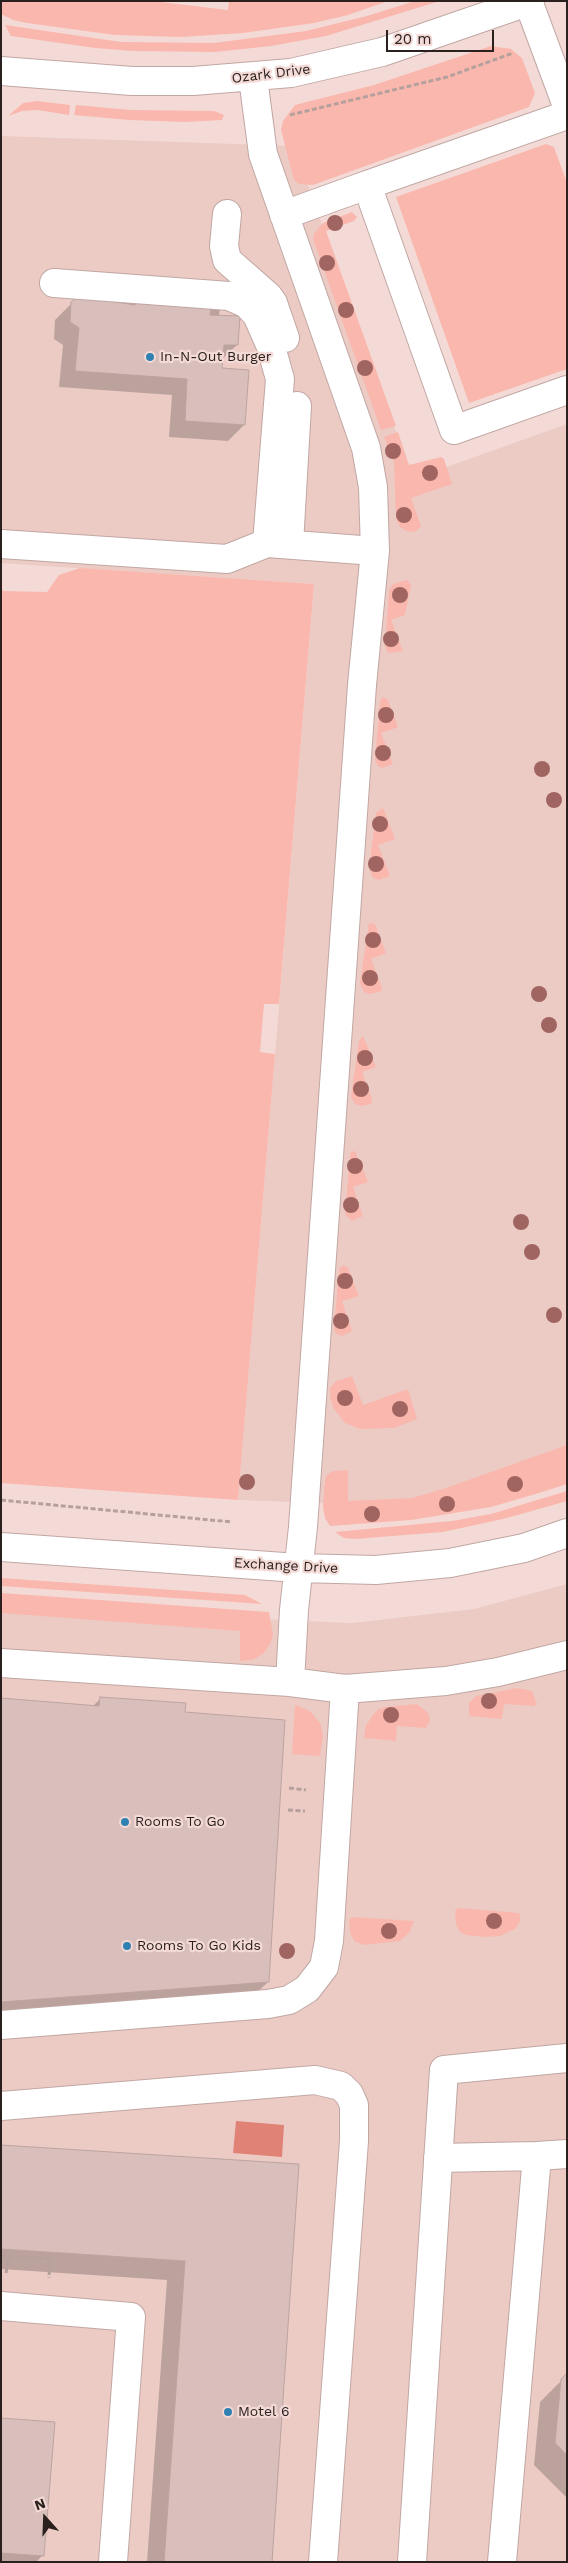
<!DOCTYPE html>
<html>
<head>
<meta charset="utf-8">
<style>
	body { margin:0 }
	#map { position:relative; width:568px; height:2563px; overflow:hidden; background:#f4dad6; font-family:"Work Sans",sans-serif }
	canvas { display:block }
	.frame { position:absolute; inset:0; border:2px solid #2a211f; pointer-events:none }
	.north { position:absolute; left:20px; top:2493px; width:50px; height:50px; -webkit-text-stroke:4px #f4dad6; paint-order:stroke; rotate:340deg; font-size:14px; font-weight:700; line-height:20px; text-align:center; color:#2a211f }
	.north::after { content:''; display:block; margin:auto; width:18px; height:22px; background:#2a211f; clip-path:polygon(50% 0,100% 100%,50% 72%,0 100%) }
	.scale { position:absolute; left:386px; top:30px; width:108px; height:22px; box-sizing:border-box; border:2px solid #2a211f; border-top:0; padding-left:6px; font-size:15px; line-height:18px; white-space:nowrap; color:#2a211f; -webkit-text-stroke:4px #f4dad6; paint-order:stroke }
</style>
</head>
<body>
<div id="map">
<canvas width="568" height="2563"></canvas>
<div class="frame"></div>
<div class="north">N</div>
<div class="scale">20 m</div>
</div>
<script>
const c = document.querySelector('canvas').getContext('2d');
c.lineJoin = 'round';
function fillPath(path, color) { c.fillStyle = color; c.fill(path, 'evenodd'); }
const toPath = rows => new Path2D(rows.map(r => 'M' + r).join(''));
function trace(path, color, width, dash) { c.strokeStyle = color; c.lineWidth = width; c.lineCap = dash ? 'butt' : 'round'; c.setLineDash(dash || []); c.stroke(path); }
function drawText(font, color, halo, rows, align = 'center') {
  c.font = font + ' "Work Sans",sans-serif'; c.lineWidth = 4.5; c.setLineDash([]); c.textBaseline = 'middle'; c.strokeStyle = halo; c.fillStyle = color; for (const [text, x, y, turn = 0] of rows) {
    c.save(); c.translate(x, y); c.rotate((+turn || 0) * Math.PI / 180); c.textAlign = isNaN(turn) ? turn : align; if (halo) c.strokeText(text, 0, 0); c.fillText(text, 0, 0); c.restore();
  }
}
const built = toPath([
	[2,136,294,146,413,479,567,424,567,1452,445,1496,343,1504,238,1500,314,584,1,563],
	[567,1584,567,2562,1,2562,1,1608,352,1623,474,1609]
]);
const green = toPath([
	[1,1,152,1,228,10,229,1,388,1,348,15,314,23,243,33,182,37,115,35,27,23,13,20,1,14],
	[415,1,440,1,326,36,271,46,215,52,133,51,95,48,11,36,5,25,121,42,214,43,306,31,367,16],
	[491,46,511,49,522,58,535,93,529,107,313,185,299,184,294,180,281,130,283,121,295,105,374,85],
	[37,101,70,105,69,115,38,110,22,111,8,116,23,103],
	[76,105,131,110,214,111,224,115,222,120,185,122,129,120,74,115],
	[546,144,554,147,567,183,567,369,469,403,396,197],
	[352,212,357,217,354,221,326,231,396,426,381,430,313,239,314,234,323,223],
	[398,432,409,465,441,457,444,459,452,484,411,498,421,526,415,532,406,531,400,527,396,518,394,462,384,437],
	[80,568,314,584,279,1004,264,1004,260,1052,275,1054,238,1500,1,1483,1,587,3,591,47,592,59,575],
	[407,580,411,585,405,615,391,620,403,651,388,653,385,646,389,590,393,584],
	[383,697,388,700,398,727,381,733,393,764,382,768,378,766,375,760,380,701],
	[382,808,384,810,395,839,378,845,390,876,379,880,373,878,369,868,376,813],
	[369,923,375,924,386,953,371,959,382,988,381,991,370,994,364,992,360,983],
	[363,1036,376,1067,362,1072,372,1099,371,1104,361,1106,355,1104,351,1097,359,1041],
	[355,1151,368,1182,353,1187,363,1216,352,1221,345,1214,350,1156,351,1152],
	[344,1265,348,1268,359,1296,342,1301,352,1331,342,1336,336,1334,334,1329,339,1269],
	[352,1376,363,1405,408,1389,417,1419,394,1428,360,1429,345,1423,334,1409,330,1397,330,1388,336,1381],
	[567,1445,567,1484,539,1493,491,1507,411,1520,330,1526,325,1518,323,1507,325,1481,326,1476,333,1471,348,1470,348,1501,412,1498,443,1489],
	[567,1491,567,1501,507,1518,443,1532,355,1539,344,1538,335,1532,452,1521,491,1514],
	[1,1578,245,1595,262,1604,1,1586],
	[1,1593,269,1612,273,1635,270,1644,263,1654,252,1660,240,1661,240,1631,1,1613],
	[517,1688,532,1691,537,1704,533,1706,504,1704,502,1719,470,1716,469,1714,469,1703,476,1696],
	[417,1704,428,1713,430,1720,426,1728,397,1726,396,1741,364,1738,366,1725,377,1710,385,1707],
	[295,1705,310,1711,320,1723,323,1735,320,1756,292,1754],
	[458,1908,518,1913,520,1914,520,1921,515,1929,500,1936,486,1937,466,1935,460,1932,456,1924,455,1911],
	[352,1917,384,1919,414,1921,409,1933,400,1941,364,1945,354,1941,350,1932,349,1920]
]);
const water = toPath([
	[236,2121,284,2125,282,2157,233,2153]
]);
const shadow = toPath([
	[114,282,222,284,219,317,237,345,221,360,221,369,248,371,244,425,228,441,169,437,172,395,59,387,63,345,54,339,55,320,72,303,112,303],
	[100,1699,184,1714,268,1982,251,1998,1,2017,1,1700,92,1707],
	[1,2146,298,2165,270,2562,147,2562,167,2280,1,2269],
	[567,2375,567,2498,534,2465,540,2402],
	[1,2419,42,2556,36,2562,1,2562]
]);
const building = toPath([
	[78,296,135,305,135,296,211,308,210,315,240,316,238,345,224,345,222,368,249,370,245,425,185,421,187,379,75,371,79,328,70,322,71,302,78,296],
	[100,1697,186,1703,185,1712,285,1720,269,1982,1,2002,1,1698,99,1706,100,1697],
	[1,2145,299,2164,272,2562,164,2562,185,2261,1,2249,1,2145],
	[567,2373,567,2455,555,2443,561,2379,567,2373],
	[1,2418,55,2422,44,2556,1,2553,1,2418]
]);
const path = toPath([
	[290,115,447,77,513,53],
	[1,1500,232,1522],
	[289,1788,306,1790],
	[288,1810,305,1811],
	[1,2256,50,2259,49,2278],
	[6,2273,9,2256]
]);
const minor = toPath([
	[528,1,567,106],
	[1,71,132,81,193,81,291,73,382,52,530,1],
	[253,78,263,154,366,448,373,487,375,551,362,685,303,1527,294,1610,290,1682],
	[367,185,567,115],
	[227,214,224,246,227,260,268,296,273,303,285,338],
	[284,215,367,185,454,430,567,390],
	[54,283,229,296,247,304,257,315,271,347,280,379,267,543],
	[1,544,227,559,267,543,375,551],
	[289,544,297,406],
	[1,1547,298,1568,376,1570,450,1563,524,1548,567,1533],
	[1,1663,290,1682,345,1689,446,1681,498,1672,567,1655],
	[1,2025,268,2004,289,2000,307,1989,324,1967,329,1941,345,1689],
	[1,2106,315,2080,341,2086,349,2094,354,2105,354,2141,323,2562],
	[438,2158,537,2156],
	[1,2306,131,2317,113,2562],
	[412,2562,444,2070,567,2058],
	[502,2562,537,2156,567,2154]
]);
const trees = [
	[335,223],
	[327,263],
	[346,310],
	[365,368],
	[393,451],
	[430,473],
	[404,515],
	[400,595],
	[391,639],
	[386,715],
	[383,753],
	[542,769],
	[554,800],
	[380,824],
	[376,864],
	[373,940],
	[370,978],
	[539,994],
	[549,1025],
	[365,1058],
	[361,1089],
	[355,1166],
	[351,1205],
	[521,1222],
	[532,1252],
	[345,1281],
	[554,1315],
	[341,1321],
	[345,1398],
	[400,1409],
	[247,1482],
	[515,1484],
	[447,1504],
	[372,1514],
	[489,1701],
	[391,1715],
	[494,1921],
	[389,1931],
	[287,1951]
];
const markers = [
	[150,357,5,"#2f81b2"],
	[125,1822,5,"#2f81b2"],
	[127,1946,5,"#2f81b2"],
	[228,2412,5,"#2f81b2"]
];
const streetNames = [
	["Ozark Drive",271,74,-7],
	["Exchange Drive",286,1566,3]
];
const poiNames = [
	["In-N-Out Burger",160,357],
	["Rooms To Go",135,1822],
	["Rooms To Go Kids",137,1946],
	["Motel 6",238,2412]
];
fillPath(built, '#eccbc5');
fillPath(green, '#fab7ad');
fillPath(water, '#e08275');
fillPath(shadow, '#0003');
fillPath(building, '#d8bfbb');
trace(building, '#bda4a0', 1);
trace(minor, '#c0a7a3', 30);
trace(path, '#b5a09d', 3, [5, 2.5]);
trace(minor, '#fff', 28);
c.fillStyle = '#a06461';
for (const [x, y] of trees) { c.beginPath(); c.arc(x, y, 8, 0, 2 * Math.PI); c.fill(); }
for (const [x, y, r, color] of markers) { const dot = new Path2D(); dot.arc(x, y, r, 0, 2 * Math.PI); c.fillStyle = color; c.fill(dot); trace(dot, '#f4dad6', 2); }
drawText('14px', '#2a211f', '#f4dad6', streetNames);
drawText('14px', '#2a211f', '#f4dad6', poiNames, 'left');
</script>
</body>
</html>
